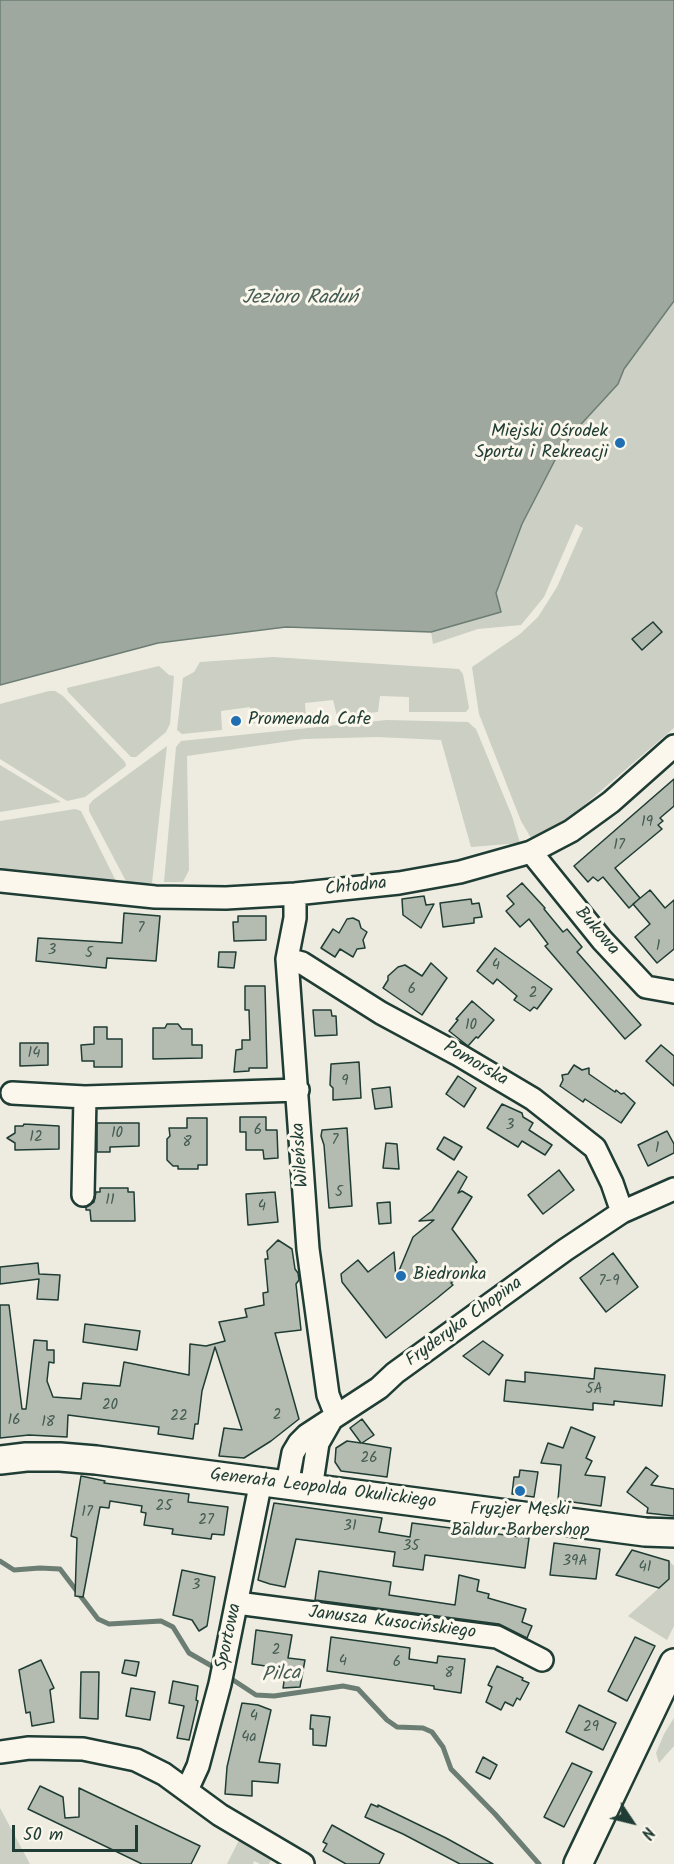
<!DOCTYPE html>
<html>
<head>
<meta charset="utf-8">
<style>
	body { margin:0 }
	#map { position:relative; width:674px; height:1864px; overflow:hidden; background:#eeece1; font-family:Kalam,sans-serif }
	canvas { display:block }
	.north { position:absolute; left:602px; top:1792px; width:60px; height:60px; -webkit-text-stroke:4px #fbf7ec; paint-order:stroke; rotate:125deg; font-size:16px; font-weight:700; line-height:24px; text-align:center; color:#1f3d34 }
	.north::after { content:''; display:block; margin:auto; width:21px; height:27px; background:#1f3d34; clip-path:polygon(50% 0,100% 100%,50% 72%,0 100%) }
	.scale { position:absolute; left:12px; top:1825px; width:126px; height:27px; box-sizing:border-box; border:3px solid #1f3d34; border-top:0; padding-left:8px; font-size:18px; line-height:21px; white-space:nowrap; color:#1f3d34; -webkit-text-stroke:4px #fbf7ec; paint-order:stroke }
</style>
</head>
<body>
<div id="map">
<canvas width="674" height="1864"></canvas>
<div class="north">N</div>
<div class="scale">50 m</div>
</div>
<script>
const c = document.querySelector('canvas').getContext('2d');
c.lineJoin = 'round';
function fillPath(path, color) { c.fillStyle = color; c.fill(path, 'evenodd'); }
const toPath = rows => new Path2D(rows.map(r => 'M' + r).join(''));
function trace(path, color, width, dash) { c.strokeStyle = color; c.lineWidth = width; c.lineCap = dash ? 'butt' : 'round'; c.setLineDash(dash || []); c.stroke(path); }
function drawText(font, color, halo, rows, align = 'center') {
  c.font = font + ' Kalam,sans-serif'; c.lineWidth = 6; c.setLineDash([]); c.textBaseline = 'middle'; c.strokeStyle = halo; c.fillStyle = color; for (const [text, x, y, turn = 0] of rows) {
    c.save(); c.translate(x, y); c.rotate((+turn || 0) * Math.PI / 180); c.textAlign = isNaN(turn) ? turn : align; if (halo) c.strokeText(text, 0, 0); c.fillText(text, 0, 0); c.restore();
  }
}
const green = toPath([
	[674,292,674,728,561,825,531,838,521,821,479,714,472,667,520,634,538,617,557,587,583,528,576,524,544,597,521,625,478,629,433,644,431,632,501,612,496,594,522,524,555,460],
	[273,657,459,669,463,674,469,708,466,712,409,712,409,697,380,696,378,712,337,716,333,700,305,703,306,719,251,724,250,707,221,711,222,730,182,734,177,730,183,678,194,672,200,662],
	[159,666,169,675,174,676,170,724,166,732,136,757,131,757,68,692,67,688],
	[49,691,55,691,63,696,125,762,126,766,85,797,67,801,0,759,0,704],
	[387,720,468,722,476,729,512,816,520,843,471,847,441,740,377,737,304,739,187,756,189,870,183,882,164,882,176,747,181,741],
	[167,746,152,883,128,885,89,811,89,805,93,800],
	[0,765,61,802,0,812],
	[75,809,81,811,118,885,0,875,0,821],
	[669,1561,674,1566,674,1626,667,1640,628,1616,669,1579],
	[674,1718,674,1746,659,1763,656,1753,664,1734],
	[0,1808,30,1864,0,1864],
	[239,1840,270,1857,271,1860,269,1864,260,1864,254,1861,253,1864,227,1864]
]);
const water = toPath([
	[0,0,674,0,674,301,624,369,618,384,573,433,555,460,522,524,496,593,501,612,431,632,286,627,158,643,0,685,0,0]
]);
const stream = toPath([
	[0,1561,14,1570,40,1568,60,1569,98,1619,109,1624,161,1621,173,1627,189,1653,217,1669],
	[227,1676,256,1695,274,1696,343,1686,358,1689,387,1720,397,1727,423,1728,432,1732,443,1747,451,1769,495,1814,539,1864]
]);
const building = toPath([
	[653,622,662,632,642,650,632,639,653,622],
	[674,779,674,806,660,818,663,821,658,825,662,829,615,868,640,898,629,908,603,877,598,881,593,877,588,882,574,866,674,779],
	[522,883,545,908,544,909,563,932,567,929,582,947,577,952,641,1025,625,1039,545,946,548,944,529,919,520,927,506,911,514,904,507,896,522,883],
	[650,890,665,908,674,900,674,949,657,963,635,937,650,924,633,904,650,890],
	[424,896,426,905,434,904,421,928,403,915,402,899,424,896],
	[471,899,472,904,479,903,482,917,474,918,474,923,443,927,440,903,471,899],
	[124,913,160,916,156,961,107,958,106,968,36,961,38,938,122,943,124,913],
	[238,916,266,916,266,940,234,941,233,922,238,922,238,916],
	[353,918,359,921,361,928,367,932,363,940,365,948,357,949,353,957,340,949,335,957,321,948,333,929,339,933,347,919,353,918],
	[495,948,552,989,537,1009,534,1007,530,1011,514,1000,517,996,497,979,493,984,477,971,495,948],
	[219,952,236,952,234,968,218,967,219,952],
	[431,963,447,978,422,1015,383,988,388,980,388,976,398,967,405,965,422,976,431,963],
	[245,986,265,986,267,1068,249,1068,249,1071,234,1072,236,1050,242,1049,242,1040,250,1040,249,1010,245,1010,245,986],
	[472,1001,494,1020,478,1038,476,1037,468,1046,449,1031,458,1020,456,1019,472,1001],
	[313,1010,331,1010,332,1016,336,1016,337,1035,315,1036,313,1010],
	[167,1024,178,1024,182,1029,192,1029,192,1045,202,1045,202,1058,153,1059,153,1028,165,1028,167,1024],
	[94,1027,107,1027,107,1039,122,1039,122,1067,94,1067,94,1061,82,1061,81,1045,94,1044,94,1027],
	[20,1043,48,1043,48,1065,20,1066,20,1043],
	[661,1045,674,1056,674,1086,646,1061,661,1045],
	[359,1062,361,1098,333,1100,333,1088,330,1085,331,1064,359,1062],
	[574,1065,582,1070,589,1068,589,1074,615,1092,616,1090,621,1094,624,1093,635,1103,621,1123,585,1099,583,1102,560,1086,563,1080,562,1075,568,1074,574,1065],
	[458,1076,476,1088,464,1107,446,1094,458,1076],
	[390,1087,392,1107,375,1109,372,1089,390,1087],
	[502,1104,522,1113,523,1117,533,1123,529,1130,552,1145,545,1155,522,1141,518,1147,487,1128,502,1104],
	[240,1117,266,1117,266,1130,277,1130,278,1158,264,1159,263,1150,246,1150,246,1132,240,1132,240,1117],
	[187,1118,207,1118,207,1165,198,1165,198,1169,178,1169,178,1166,173,1166,167,1160,167,1139,170,1136,169,1128,187,1128,187,1118],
	[97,1123,139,1123,139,1146,110,1147,110,1152,97,1152,97,1123],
	[24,1124,59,1126,59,1149,15,1150,15,1143,7,1138,15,1133,15,1126,23,1126,24,1124],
	[347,1128,352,1206,329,1208,324,1145,321,1136,322,1130,347,1128],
	[667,1131,674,1144,674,1153,648,1166,638,1145,667,1131],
	[444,1137,462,1147,454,1160,437,1149,444,1137],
	[386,1143,397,1144,399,1169,383,1168,386,1143],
	[559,1170,574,1190,543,1214,528,1195,559,1170],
	[458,1171,467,1177,458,1193,462,1191,472,1197,452,1229,477,1262,451,1283,453,1285,436,1299,386,1338,342,1282,341,1274,358,1260,368,1272,394,1252,396,1278,413,1237,434,1220,419,1221,432,1211,458,1171],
	[100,1188,128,1188,128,1192,134,1192,135,1221,91,1221,90,1210,86,1210,86,1207,94,1202,96,1192,100,1192,100,1188],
	[275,1192,278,1222,248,1225,246,1194,275,1192],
	[390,1202,391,1223,379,1224,377,1203,390,1202],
	[278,1240,292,1249,295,1269,298,1273,299,1280,296,1284,301,1330,275,1333,299,1419,271,1441,244,1458,219,1456,224,1428,242,1430,215,1347,202,1391,198,1424,195,1424,193,1439,158,1434,159,1427,68,1415,67,1437,29,1435,0,1438,0,1305,9,1305,22,1409,26,1409,34,1340,47,1341,47,1350,54,1350,54,1363,49,1362,47,1381,53,1397,81,1399,83,1383,120,1386,124,1362,189,1375,190,1344,206,1346,225,1341,219,1322,247,1317,245,1309,264,1305,263,1293,268,1292,265,1259,268,1259,267,1251,278,1240],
	[613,1253,638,1287,606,1312,580,1278,613,1253],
	[38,1263,39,1274,60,1275,58,1300,37,1299,39,1279,0,1284,0,1267,38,1263],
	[85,1324,140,1331,137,1350,83,1342,85,1324],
	[483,1341,503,1355,489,1375,463,1356,483,1341],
	[595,1368,665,1375,662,1406,614,1401,614,1405,593,1403,593,1410,504,1401,506,1380,525,1382,525,1372,594,1379,595,1368],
	[362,1419,374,1435,362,1443,391,1448,387,1477,341,1471,335,1462,336,1448,347,1441,361,1443,350,1428,362,1419],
	[571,1427,595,1437,586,1458,592,1461,585,1475,605,1477,601,1506,558,1500,561,1465,541,1463,548,1443,563,1448,571,1427],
	[646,1467,658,1476,651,1485,674,1489,674,1516,647,1513,648,1508,627,1492,646,1467],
	[520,1470,538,1472,534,1497,512,1494,514,1477,519,1477,520,1470],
	[81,1476,105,1481,104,1483,189,1494,188,1502,228,1507,224,1535,212,1534,211,1539,172,1534,173,1529,144,1525,146,1513,141,1512,142,1506,110,1501,109,1508,100,1507,83,1597,75,1596,77,1538,71,1536,81,1476],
	[274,1503,382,1518,379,1532,410,1537,412,1523,529,1538,525,1568,425,1555,423,1570,393,1566,395,1552,296,1539,285,1587,270,1584,258,1580,274,1503],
	[554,1543,600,1549,596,1579,550,1575,554,1543],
	[632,1550,669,1561,669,1579,659,1588,616,1575,632,1550],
	[182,1570,215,1577,207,1626,199,1631,192,1620,173,1615,182,1570],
	[319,1571,391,1582,389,1595,455,1605,459,1575,479,1580,477,1591,489,1594,488,1598,526,1609,522,1622,532,1626,527,1638,499,1624,315,1600,319,1571],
	[256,1630,292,1635,288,1658,305,1660,300,1687,283,1688,286,1669,252,1664,256,1630],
	[331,1637,410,1648,409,1659,437,1663,438,1656,465,1659,461,1693,434,1689,434,1686,327,1671,331,1637],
	[635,1637,655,1646,627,1701,608,1691,635,1637],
	[41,1660,54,1688,50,1690,54,1722,32,1726,30,1712,26,1713,19,1670,41,1660],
	[125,1660,139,1662,136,1676,122,1673,125,1660],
	[497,1666,523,1678,522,1680,529,1683,520,1700,517,1698,513,1706,505,1702,501,1710,486,1702,492,1687,488,1685,497,1666],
	[81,1672,99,1672,98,1719,80,1718,81,1672],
	[173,1681,198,1686,196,1700,198,1701,189,1740,177,1738,184,1706,169,1703,173,1681],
	[131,1688,155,1692,150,1720,126,1716,131,1688],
	[242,1703,258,1705,271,1710,259,1762,280,1764,278,1783,252,1781,252,1796,225,1794,227,1767,242,1703],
	[579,1705,616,1723,603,1750,566,1732,579,1705],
	[311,1715,330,1717,326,1746,313,1745,313,1729,310,1729,311,1715],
	[483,1757,497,1765,490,1779,476,1772,483,1757],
	[572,1763,592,1772,564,1827,544,1817,572,1763],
	[40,1786,63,1797,65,1818,79,1817,79,1788,200,1846,191,1864,142,1864,28,1809,40,1786],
	[371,1804,378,1807,378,1805,446,1838,493,1864,460,1864,403,1834,365,1817,371,1804],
	[332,1825,384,1854,379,1864,346,1864,323,1851,327,1844,323,1842,332,1825]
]);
const minor = toPath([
	[531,852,602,940,646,987,674,992],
	[0,881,155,897,226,898,295,894,399,883,460,872,531,852,571,831,611,802,674,746],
	[295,894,295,918,287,959,308,1249,328,1395,336,1415],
	[287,959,302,963,381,1013,459,1055,533,1099,595,1148,612,1183,622,1212],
	[12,1093,85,1097,298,1090],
	[83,1195,85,1097],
	[287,1485,293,1453,299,1443,307,1435,379,1388,395,1373,565,1250,622,1212,674,1189],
	[311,1489,318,1443,330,1422],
	[237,1603,497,1637,542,1660],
	[0,1752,29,1748,83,1749,136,1760,164,1774,220,1815,303,1864],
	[187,1790,198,1766,220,1684,261,1481]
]);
const major = toPath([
	[0,1460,26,1457,60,1457,96,1460,645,1532,674,1533],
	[578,1864,674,1663]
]);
const markers = [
	[620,443,6,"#1f6fb2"],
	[236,721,6,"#1f6fb2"],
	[401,1276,6,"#1f6fb2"],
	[520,1491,6,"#1f6fb2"]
];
const numberNames = [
	["19",647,823],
	["17",619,846],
	["7",141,929],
	["1",658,947],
	["3",52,951],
	["5",89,954],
	["4",496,966],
	["6",412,990],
	["2",533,994],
	["10",471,1026],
	["14",34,1054],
	["9",345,1082],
	["3",510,1126],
	["6",258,1131],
	["10",117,1134],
	["12",36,1138],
	["7",335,1141],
	["8",187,1143],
	["1",657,1149],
	["5",339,1193],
	["11",110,1201],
	["4",262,1207],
	["7-9",609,1282],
	["5A",594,1390],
	["20",110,1406],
	["2",277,1416],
	["22",179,1417],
	["16",14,1421],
	["18",48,1423],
	["26",369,1459],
	["25",164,1507],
	["17",87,1513],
	["27",206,1521],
	["31",350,1527],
	["35",411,1547],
	["39A",575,1562],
	["41",645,1568],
	["3",196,1586],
	["2",276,1651],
	["4",343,1662],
	["6",397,1663],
	["8",449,1674],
	["4",254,1717],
	["29",591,1728],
	["4a",249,1738]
];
const poiNames = [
	["Miejski Ośrodek",608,433,"right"],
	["Sportu i Rekreacji",608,454,"right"],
	["Promenada Cafe",248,721],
	["Biedronka",413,1276],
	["Fryzjer Męski",520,1511,"center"],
	["Baldur Barbershop",520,1532,"center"]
];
const streetNames = [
	["Chłodna",356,888,-6],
	["Bukowa",596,932,49],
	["Pomorska",475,1065,30],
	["Wileńska",302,1155,-94],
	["Fryderyka Chopina",465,1323,-36],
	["Generała Leopolda Okulickiego",323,1490,7],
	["Janusza Kusocińskiego",392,1624,7],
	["Sportowa",230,1637,-78]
];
const waterNames = [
	["Jezioro Raduń",300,300],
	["Pilca",281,1676,-4]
];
fillPath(green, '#cbcfc4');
fillPath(water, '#9fa89f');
trace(water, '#6c7d74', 1.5);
trace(stream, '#6c7d74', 5);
fillPath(building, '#b4bbb0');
trace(building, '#1f3d34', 1.5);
trace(minor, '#1f3d34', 26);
trace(major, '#1f3d34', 32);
trace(minor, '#fbf7ec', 21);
trace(major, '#fbf7ec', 27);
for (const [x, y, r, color] of markers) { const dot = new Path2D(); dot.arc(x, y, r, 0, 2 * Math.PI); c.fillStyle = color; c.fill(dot); trace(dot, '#fbf7ec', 2); }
drawText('15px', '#445c53', null, numberNames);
drawText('18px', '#1f3d34', '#fbf7ec', poiNames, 'left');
drawText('18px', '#1f3d34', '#fbf7ec', streetNames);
drawText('italic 20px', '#455d54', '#fbf7ec', waterNames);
</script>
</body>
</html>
